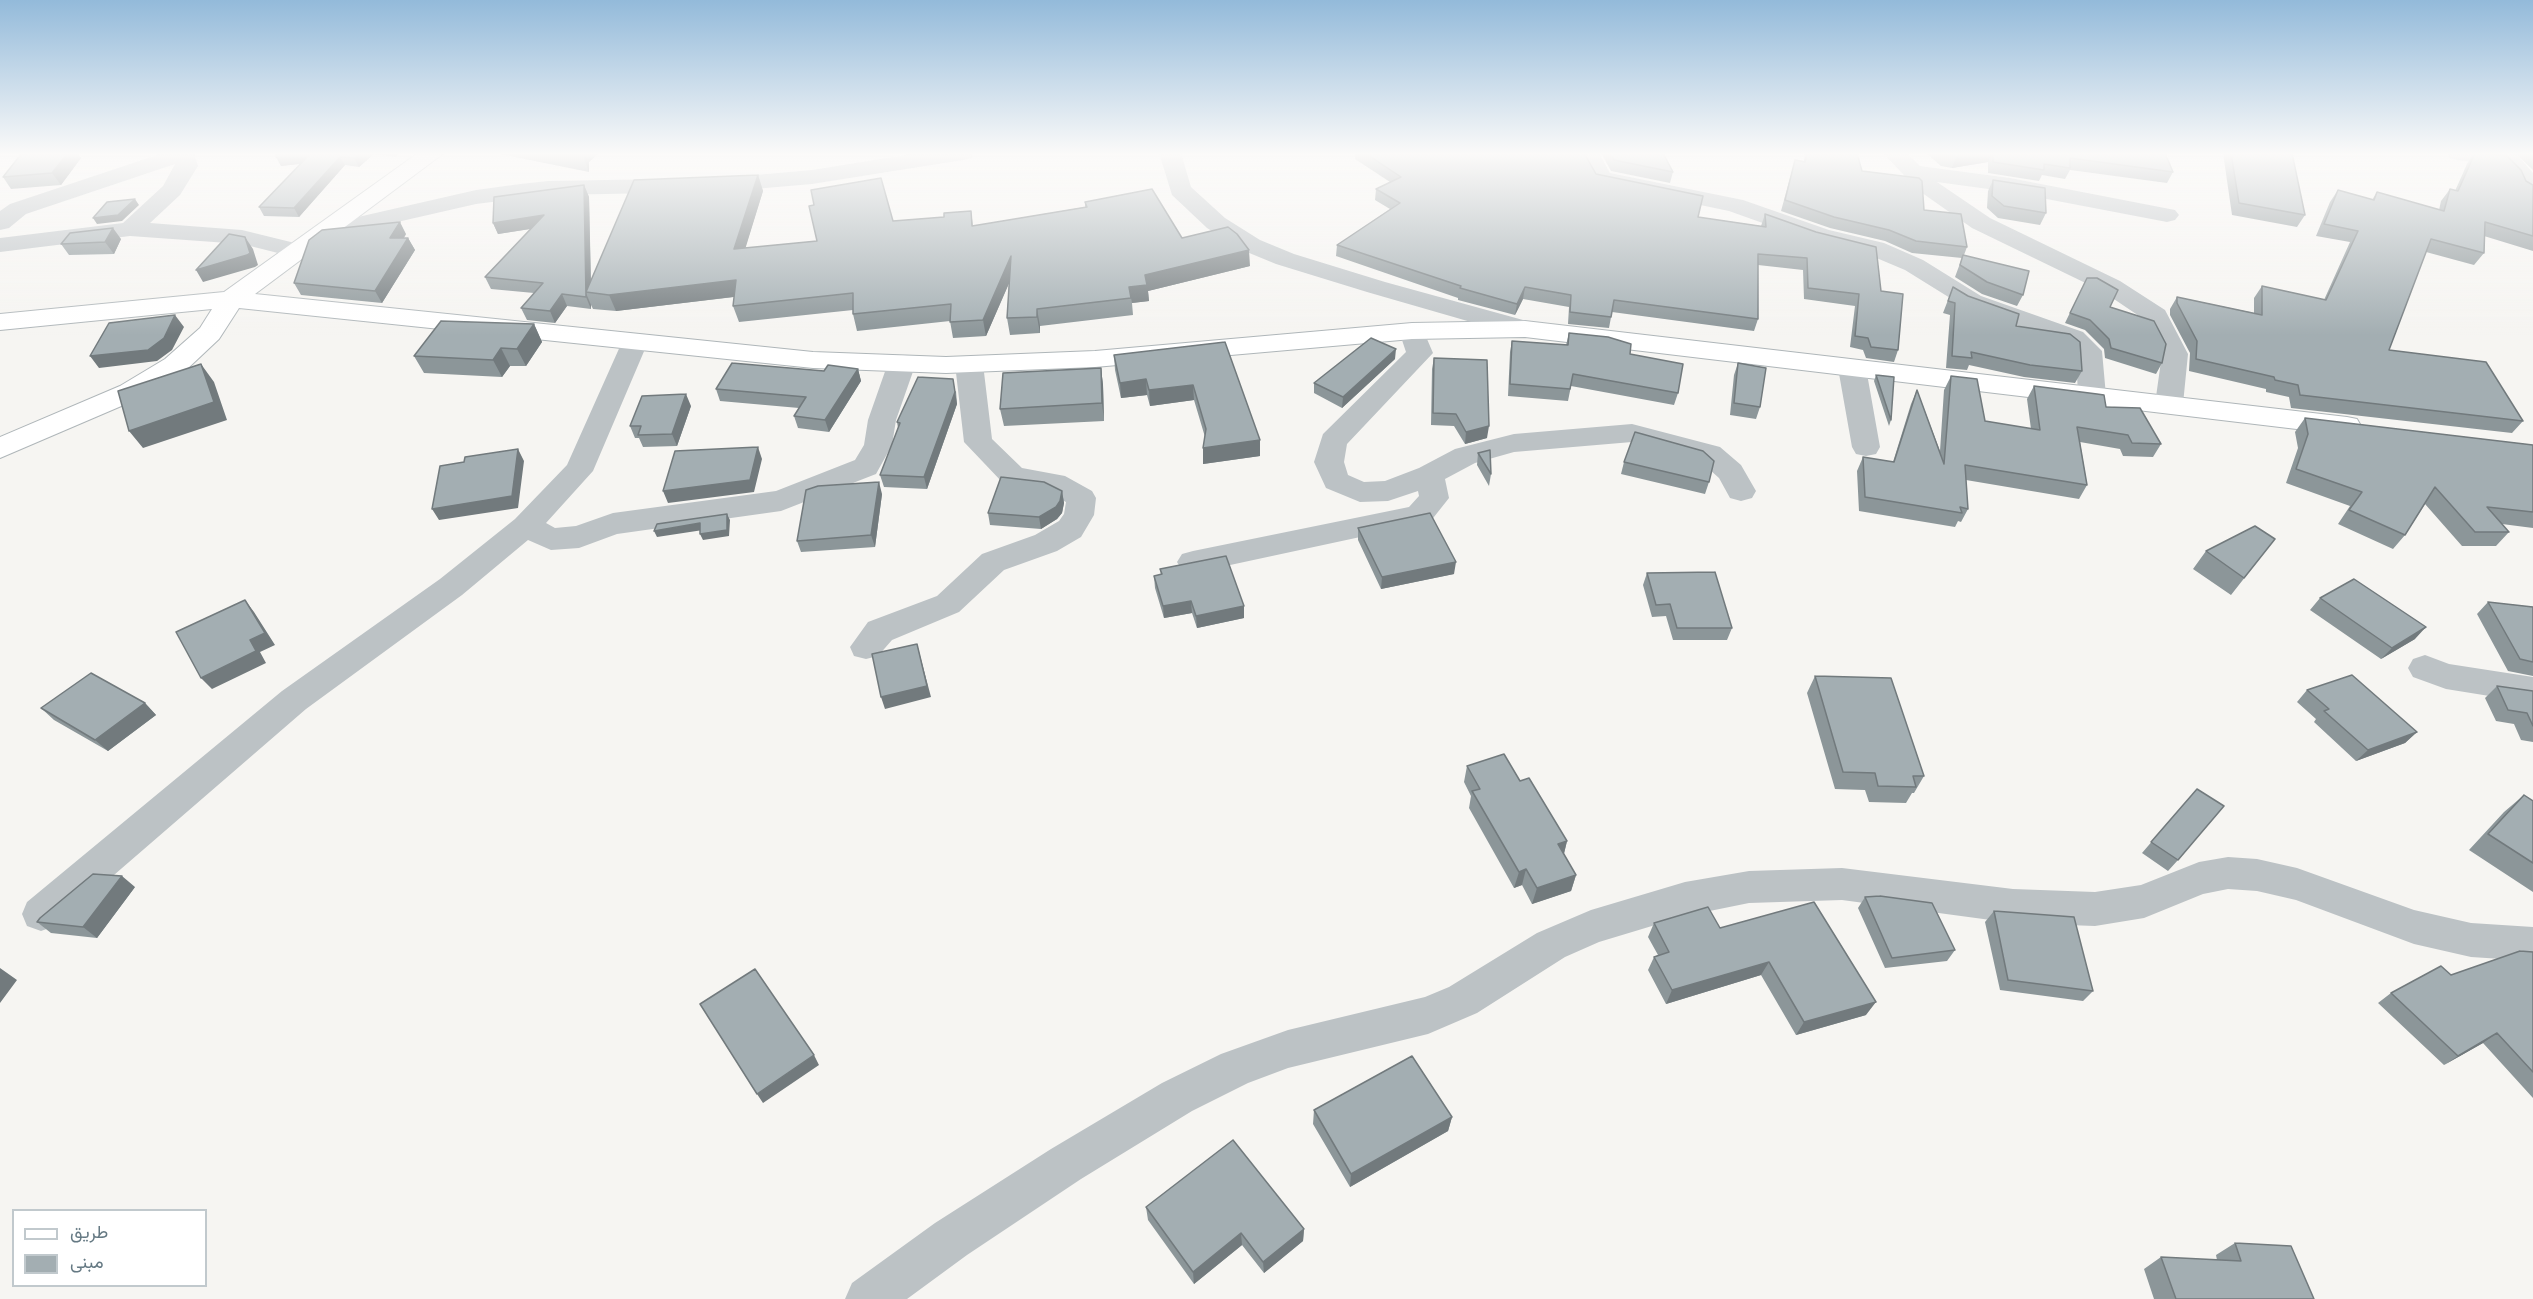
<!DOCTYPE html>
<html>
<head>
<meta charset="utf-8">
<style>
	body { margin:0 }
	#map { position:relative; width:2533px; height:1299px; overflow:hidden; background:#f6f5f2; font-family:Cabin,Vazirmatn,sans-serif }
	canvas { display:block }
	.legend { position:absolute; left:12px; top:1209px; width:195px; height:78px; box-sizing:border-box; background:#fff; border:2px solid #c1c9cd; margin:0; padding:8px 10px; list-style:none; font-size:18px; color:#657983 }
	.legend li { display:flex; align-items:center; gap:12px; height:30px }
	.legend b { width:30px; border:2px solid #c1c9cd }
</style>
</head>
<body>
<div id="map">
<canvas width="2533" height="1299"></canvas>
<ul class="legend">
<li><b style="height:8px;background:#fff"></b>طريق</li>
<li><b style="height:16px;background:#a3aeb2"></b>مبنى</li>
</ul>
</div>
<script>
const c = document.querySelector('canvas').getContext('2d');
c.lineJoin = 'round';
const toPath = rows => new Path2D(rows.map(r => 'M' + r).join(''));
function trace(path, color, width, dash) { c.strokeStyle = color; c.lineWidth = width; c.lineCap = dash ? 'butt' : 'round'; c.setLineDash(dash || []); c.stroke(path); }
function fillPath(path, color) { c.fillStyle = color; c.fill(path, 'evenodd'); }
const street = toPath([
	[163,153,194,153,198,166,180,195,150,223,242,230,307,246,310,251,307,256,298,258,242,244,130,236,0,252,0,238,123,223,163,186,175,164,26,214,9,228,0,230,0,211,10,204,163,153],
	[918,153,974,153,971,158,963,160,812,184,720,192,548,195,476,204,323,239,314,237,311,232,314,227,323,225,476,190,520,184,548,181,720,178,812,170,918,153],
	[1159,153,1181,153,1191,187,1225,218,1260,240,1294,254,1385,282,1534,323,1538,329,1534,335,1525,337,1516,335,1367,292,1276,264,1242,250,1207,228,1172,195,1159,153],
	[1576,153,1599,153,1610,173,1743,200,1829,230,1884,243,1923,260,1981,296,2083,332,2102,351,2106,396,2102,402,2092,405,2082,402,2078,396,2076,353,2065,344,1994,316,1963,306,1905,270,1867,254,1813,241,1729,211,1594,183,1576,153],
	[1883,153,1907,153,1920,166,2010,178,2175,210,2179,215,2175,220,2167,222,2010,192,1937,182,1990,218,2120,281,2165,310,2188,354,2183,404,2179,410,2169,413,2159,410,2155,404,2162,354,2145,320,2102,291,1972,228,1918,190,1883,153],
	[2447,153,2512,153,2518,156,2533,173,2533,199,2518,191,2514,180,2500,166,2458,160,2450,158,2447,153],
	[1412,323,1421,325,1433,353,1347,444,1344,462,1348,475,1364,482,1385,481,1419,468,1455,449,1514,434,1632,424,1720,447,1741,465,1756,491,1752,498,1741,501,1730,498,1719,478,1700,461,1632,442,1514,452,1475,463,1445,479,1449,498,1430,522,1193,573,1182,570,1177,562,1182,554,1193,551,1409,507,1419,496,1418,491,1388,501,1360,502,1326,488,1314,462,1323,434,1406,352,1399,331,1403,325,1412,323],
	[635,334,644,336,648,342,593,471,546,523,555,528,576,526,613,513,776,491,855,460,864,445,868,420,888,363,892,357,902,355,912,357,916,363,896,420,892,445,876,474,781,511,617,534,579,548,551,550,528,540,462,595,306,709,55,926,41,931,27,926,22,914,27,902,282,691,440,579,515,519,567,465,622,342,626,336,635,334],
	[969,356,979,358,983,364,992,439,1022,468,1065,476,1092,491,1096,498,1094,515,1081,537,1057,551,1004,570,959,612,892,640,878,656,866,659,854,656,850,647,868,622,937,596,982,554,1035,535,1059,521,1064,514,1066,502,1047,492,1003,483,964,442,955,364,959,358,969,356],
	[1852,360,1862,362,1866,368,1880,447,1876,454,1866,456,1856,454,1852,447,1838,368,1842,362,1852,360],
	[2425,655,2449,664,2533,677,2533,703,2446,689,2413,677,2408,668,2413,659,2425,655],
	[2228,857,2257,859,2297,868,2414,910,2471,923,2533,927,2533,961,2471,957,2414,944,2296,900,2257,891,2228,889,2203,894,2144,918,2095,926,2013,923,1842,900,1749,903,1685,916,1599,942,1565,957,1477,1013,1428,1034,1288,1068,1248,1083,1192,1111,1081,1179,967,1255,907,1299,845,1299,852,1283,935,1223,1051,1149,1162,1083,1221,1054,1288,1030,1425,997,1449,987,1537,933,1591,910,1685,882,1749,871,1842,868,2013,889,2095,892,2141,885,2199,862,2228,857]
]);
const secondary = toPath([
	[418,153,444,153,255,294,813,352,946,357,1095,351,1412,323,1525,321,2347,417,2357,419,2361,426,2357,433,2347,435,1525,337,1412,339,1095,367,946,373,813,368,239,308,219,339,185,371,140,398,0,458,0,437,120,386,165,359,200,328,212,309,0,330,0,314,224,292,418,153]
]);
const wall = toPath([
	[22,153,78,153,81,158,61,185,11,189,3,177],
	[277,153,399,153,395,157,374,154,359,167,345,165,299,217,264,216,259,207,300,164,281,166],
	[500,153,599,153,589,162,589,172,500,154],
	[1355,153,1584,153,1596,174,1698,217,1761,226,1765,214,1881,291,1898,350,1894,362,1866,358,1863,350,1850,347,1855,306,1804,299,1803,270,1758,265,1758,319,1754,331,1612,312,1609,328,1568,324,1569,307,1523,299,1515,315,1458,300,1458,298,1336,256,1337,245,1390,209,1375,200,1376,189,1390,182,1355,159],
	[1601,153,1663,153,1673,172,1670,183,1611,171],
	[1805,153,1857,153,1862,171,1924,210,1967,247,1964,255,2023,295,2017,306,1982,294,1955,277,1962,258,1912,253,1885,241,1830,228,1781,211,1795,160,1804,161],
	[1926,153,2165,153,2173,172,2167,183,2070,170,2065,179,2042,175,2039,181,1988,173,1988,162,1952,168,1941,166],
	[2223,153,2292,153,2305,215,2297,227,2232,215],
	[2474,153,2533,185,2533,251,2484,236,2484,253,2474,265,2426,252,2389,350,2523,421,2512,433,2291,408,2289,397,2266,392,2266,389,2189,371,2190,353,2170,315,2170,309,2177,297,2254,313,2254,298,2262,286,2324,300,2350,242,2316,236,2330,202,2338,190,2372,200,2377,192,2439,210,2441,201,2450,189,2455,191,2467,164],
	[2515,153,2533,153,2533,170],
	[758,175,763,191,745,248,817,241,893,221,944,217,971,211,973,226,1085,207,1085,202,1182,238,1250,266,1148,291,1149,301,1132,303,1133,315,1040,326,1040,333,1010,335,1007,318,1009,283,986,336,953,338,950,321,857,331,853,314,853,310,739,322,733,306,734,297,616,311,593,309,591,305,591,309,567,306,555,323,527,320,521,308,534,293,491,289,485,277,530,229,498,234,493,223,584,185,589,197,591,280],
	[1993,180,2046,213,2040,225,1998,218,1987,208,1988,191],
	[406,234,404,238,408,238,415,250,382,303,301,295,294,283],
	[121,239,114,254,69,255,61,244],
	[1953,287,2016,326,2082,371,2075,383,2024,377,1969,365,1967,370,1946,368,1950,315,1943,313],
	[2082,288,2110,307,2162,363,2156,374,2105,358,2104,349,2085,330,2065,323],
	[534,324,542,342,526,366,510,366,502,377,424,373,414,356],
	[1569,333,1630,354,1678,393,1674,405,1571,386,1568,401,1508,396,1510,352,1512,341,1566,345],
	[1225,342,1260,440,1260,456,1203,464,1205,437,1194,400,1150,406,1147,395,1121,398,1115,370,1114,355],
	[1434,358,1487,438,1465,444,1454,426,1431,425,1432,369],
	[1395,359,1342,408,1314,393,1314,383],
	[1738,363,1760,407,1756,419,1730,415,1734,375],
	[1101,368,1103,385,1104,421,1004,426,1000,409],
	[858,369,861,381,829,432,798,428,794,416,799,408,720,401,716,389,824,371],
	[1876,375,1891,420,1889,426,1874,381],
	[1951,376,1985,421,2031,429,2027,399,2034,386,2106,407,2161,444,2153,457,2123,456,2120,449,2080,442,2087,485,2079,499,1966,480,1968,509,1961,522,1958,521,1955,527,1859,511,1857,471,1863,457,1893,462,1911,404,1917,390,1940,451,1944,390],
	[956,391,957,404,927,489,884,487,880,475,898,428,897,422],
	[691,406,677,446,643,447,639,438,635,438,630,426],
	[2305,418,2533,445,2533,528,2502,524,2509,532,2496,546,2462,546,2425,504,2405,535,2393,549,2338,524,2350,506,2286,483,2298,448,2295,432],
	[1478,453,1491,474,1489,486,1477,465],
	[1624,462,1709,482,1705,494,1621,474],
	[1062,491,1064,503,1062,513,1057,519,1041,529,990,525,988,513],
	[882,494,875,547,801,552,797,541],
	[1358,528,1454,574,1381,589,1358,540],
	[2275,539,2231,595,2193,569,2206,551],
	[1160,569,1244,606,1244,618,1197,628,1192,613,1164,618,1155,588,1154,576,1161,575],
	[1647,573,1732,628,1727,640,1673,640,1666,616,1652,617,1643,585],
	[2320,598,2415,639,2381,659,2310,610],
	[2488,602,2533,607,2533,676,2508,671,2477,614],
	[1815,676,1924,776,1914,793,1912,793,1906,803,1869,802,1865,790,1835,789,1807,693],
	[2497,686,2533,691,2533,742,2521,740,2514,724,2496,721,2485,698],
	[2307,690,2417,732,2405,743,2356,761,2314,722,2316,719,2297,702],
	[145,703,156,715,108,751,54,720,41,708],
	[1467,766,1520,781,1567,841,1564,854,1576,875,1571,891,1532,904,1522,885,1514,888,1469,808,1471,796,1464,782],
	[2197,789,2178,860,2168,871,2142,853],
	[2524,795,2533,801,2533,892,2469,850,2504,812],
	[135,887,97,938,51,933,37,922],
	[1865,897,1955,950,1947,961,1885,968,1858,908],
	[1994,911,2093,991,2083,1001,2000,990,1985,922],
	[1654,923,1720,928,1866,1015,1796,1035,1761,975,1666,1004,1648,970,1654,957,1658,955,1648,937],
	[2533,952,2533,1098,2483,1043,2444,1065,2378,1003,2391,993],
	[1314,1110,1452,1117,1448,1131,1350,1187,1313,1124],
	[1146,1207,1304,1229,1303,1241,1264,1273,1242,1245,1194,1284,1148,1220],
	[2235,1243,2314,1299,2154,1299,2144,1269,2161,1257,2217,1260,2216,1255]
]);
const shadedWall = toPath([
	[68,153,78,153,81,158,61,185,52,173],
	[360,153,373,153,374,154,359,167,354,158],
	[393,153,399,153,395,157],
	[582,153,599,153,589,162,589,172],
	[1979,153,1992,153,1988,162,1952,168,1956,157],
	[310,154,314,162,281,166,276,157],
	[340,157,345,165,299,217,294,208],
	[758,175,763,191,740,266,734,249],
	[584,185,589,197,591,293,586,292],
	[135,199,139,205,122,221,97,224,93,218],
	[544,215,549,226,498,234,493,223],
	[400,222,406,234,396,250,390,238],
	[113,228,121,239,114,254,105,242],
	[245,237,253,249,258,265,255,267,203,282,196,270],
	[408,238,415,250,382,303,375,291],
	[1249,250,1250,266,1148,291,1149,301,1132,303,1129,287,1145,275],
	[1011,256,1014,272,986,336,983,320],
	[736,280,741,296,616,311,609,295],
	[1525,287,1523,299,1515,315,1517,304],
	[586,293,591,305,591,309,586,297],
	[562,294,567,306,555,323,550,311],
	[1037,309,1040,326,1040,333,1037,317],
	[175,315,184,327,172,350,157,361,99,368,90,356],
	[534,324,542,342,526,366,517,349],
	[501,348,510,366,502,377,493,360],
	[1396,349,1395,359,1342,408,1343,397],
	[201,364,214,382,227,420,143,448,129,431],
	[1101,368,1103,385,1104,421,1102,403],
	[858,369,861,381,829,432,825,420],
	[953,379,957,404,927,489,924,477],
	[1146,379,1147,395,1121,398,1120,383],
	[1193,385,1194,400,1150,406,1149,390],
	[686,394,691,406,677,446,672,434],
	[1489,426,1487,438,1465,444,1466,432],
	[1260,440,1260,456,1203,464,1203,448],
	[758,447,762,459,754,492,668,503,663,491],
	[518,449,524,461,518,508,439,520,432,509],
	[879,482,882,494,875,547,871,535],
	[1062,491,1064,503,1062,513,1057,519,1041,529,1039,517],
	[727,514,730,520,729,536,703,540,700,534],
	[700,523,703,530,657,537,654,531],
	[1456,562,1454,574,1381,589,1382,577],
	[245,600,254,612,275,645,260,652,266,663,212,689,201,678,250,640],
	[1191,601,1192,613,1164,618,1163,606],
	[1244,606,1244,618,1197,628,1196,616],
	[2426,627,2415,639,2381,659,2392,648],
	[917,644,931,697,885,709,881,697],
	[145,703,156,715,108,751,95,740],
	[2417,732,2405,743,2356,761,2368,750],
	[1567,841,1563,857,1558,844],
	[1526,869,1522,885,1514,888,1519,872],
	[1576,875,1571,891,1532,904,1537,888],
	[122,876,135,887,97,938,83,927],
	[1769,962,1761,975,1666,1004,1672,990],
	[0,968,17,980,0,1003],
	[1876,1002,1866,1015,1796,1035,1804,1022],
	[2497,1033,2483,1043,2444,1065,2458,1056],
	[814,1055,819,1065,763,1103,757,1094],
	[1452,1117,1448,1131,1350,1187,1351,1174],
	[1304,1229,1303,1241,1264,1273,1263,1262],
	[1241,1233,1242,1245,1194,1284,1193,1272]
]);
const building = toPath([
	[22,153,68,153,52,173,3,177,22,153],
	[277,153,360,153,354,158,340,157,294,208,259,207,310,154,276,157,277,153],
	[1365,153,1584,153,1596,174,1703,196,1698,217,1766,227,1765,214,1768,215,1816,232,1876,247,1881,291,1903,294,1898,350,1871,347,1868,338,1855,336,1859,294,1808,288,1807,258,1758,254,1758,319,1614,300,1611,317,1570,312,1571,295,1525,287,1517,304,1460,288,1461,286,1337,245,1400,203,1376,189,1401,177,1365,153],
	[1610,153,1663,153,1673,172,1614,160,1610,153],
	[1807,153,1857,153,1862,171,1919,178,1922,181,1924,210,1961,214,1967,247,1916,241,1889,230,1834,217,1785,200,1795,160,1805,162,1807,153],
	[1943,153,1979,153,1956,157,1945,155,1943,153],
	[1993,153,2165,153,2173,172,2070,158,2070,168,2044,164,2044,170,1993,162,1993,153],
	[2231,153,2292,153,2305,215,2239,203,2231,153],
	[2475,153,2485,153,2507,156,2521,170,2526,181,2533,185,2533,236,2485,222,2484,253,2431,239,2389,350,2486,362,2523,421,2300,395,2298,385,2275,380,2274,377,2196,359,2197,341,2177,303,2177,297,2262,315,2262,286,2326,300,2358,231,2324,224,2338,190,2374,200,2377,192,2444,211,2450,189,2458,191,2475,153],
	[758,175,734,249,817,241,809,206,814,205,811,190,881,178,893,221,944,217,944,213,971,211,972,226,1087,207,1085,202,1152,189,1182,238,1228,227,1237,234,1249,250,1145,275,1147,285,1129,287,1131,298,1037,309,1037,317,1007,318,1011,256,983,320,950,322,951,304,853,314,853,293,733,306,736,280,609,295,586,292,634,180,758,175],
	[1993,180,2045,188,2046,213,2004,206,1992,196,1993,180],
	[584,185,586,297,562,294,550,311,521,308,543,283,485,277,544,215,493,223,494,197,584,185],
	[135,199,118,215,93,218,107,202,135,199],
	[400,222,390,238,408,238,375,291,294,283,309,240,322,230,400,222],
	[113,228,105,242,61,244,70,233,113,228],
	[229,234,245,237,250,253,247,255,196,270,229,234],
	[1963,255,2029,271,2023,295,1987,282,1960,265,1963,255],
	[2087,278,2097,278,2118,290,2110,307,2154,321,2166,344,2162,363,2111,348,2109,339,2090,320,2070,313,2087,278],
	[1953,287,1968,296,2019,314,2016,326,2070,334,2080,342,2082,371,2030,365,1971,352,1972,358,1952,356,1955,303,1948,301,1953,287],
	[175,315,164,338,148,350,90,356,109,323,175,315],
	[441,321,534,324,517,349,501,348,493,360,414,356,441,321],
	[1569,333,1608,337,1631,344,1630,354,1683,364,1678,393,1573,374,1570,389,1510,384,1512,341,1568,345,1569,333],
	[1371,338,1396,349,1343,397,1314,383,1371,338],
	[1225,342,1260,440,1203,448,1206,429,1193,385,1149,390,1146,379,1120,383,1114,355,1225,342],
	[1434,358,1487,360,1489,426,1466,432,1456,414,1433,413,1434,358],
	[732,363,824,371,828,365,858,369,825,420,794,416,806,397,716,389,732,363],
	[1738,363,1766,368,1760,407,1734,403,1738,363],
	[201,364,214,402,129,431,118,391,201,364],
	[1101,368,1102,403,1000,409,1003,373,1101,368],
	[1876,375,1894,377,1891,420,1876,375],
	[1951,376,1977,379,1985,421,2040,430,2034,386,2097,394,2104,395,2106,407,2140,408,2161,444,2132,443,2128,435,2077,427,2087,485,1965,465,1968,509,1960,507,1962,513,1865,497,1863,457,1894,462,1917,390,1944,464,1951,376],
	[918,377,953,379,955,392,924,477,880,475,900,423,897,422,918,377],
	[686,394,672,434,638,435,641,426,630,426,642,396,686,394],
	[2305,418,2533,445,2533,512,2487,507,2509,532,2475,532,2435,487,2405,535,2349,510,2362,492,2296,469,2308,434,2305,418],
	[1635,432,1703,451,1714,461,1709,482,1624,462,1635,432],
	[758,447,750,480,663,491,675,451,758,447],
	[518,449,512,496,432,509,440,466,464,462,465,457,518,449],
	[1490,450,1491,474,1478,453,1490,450],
	[1001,477,1044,482,1062,491,1060,501,1056,507,1039,517,988,513,1001,477],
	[879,482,871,535,797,541,806,490,818,486,879,482],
	[1430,513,1456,562,1382,577,1358,528,1430,513],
	[727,514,727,530,700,534,700,523,654,531,657,524,727,514],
	[2255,526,2275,539,2244,578,2206,551,2255,526],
	[1226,556,1244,606,1196,616,1191,601,1163,606,1154,576,1162,574,1160,569,1226,556],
	[1715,572,1732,628,1677,628,1670,604,1656,605,1647,573,1715,572],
	[2354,579,2426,627,2392,648,2320,598,2354,579],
	[245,600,265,633,250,640,256,651,201,678,176,632,245,600],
	[2488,602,2533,607,2533,662,2520,659,2488,602],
	[917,644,927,686,881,697,872,654,917,644],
	[91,673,145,703,95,740,41,708,91,673],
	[2352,675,2417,732,2368,750,2324,711,2329,709,2307,690,2352,675],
	[1815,676,1891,678,1924,776,1913,776,1916,787,1878,786,1875,773,1843,772,1815,676],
	[2497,686,2533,691,2533,726,2527,713,2508,710,2497,686],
	[1504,754,1520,781,1529,778,1567,841,1558,844,1576,875,1537,888,1526,869,1519,872,1472,791,1480,789,1467,766,1504,754],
	[2197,789,2224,806,2178,860,2151,842,2197,789],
	[2524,795,2533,801,2533,863,2488,834,2524,795],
	[93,874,122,876,83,927,37,922,40,918,93,874],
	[1880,896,1932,903,1955,950,1892,958,1865,897,1880,896],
	[1814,902,1876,1002,1804,1022,1769,962,1672,990,1654,957,1669,952,1654,923,1708,907,1720,928,1814,902],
	[1994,911,2074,917,2093,991,2008,980,1994,911],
	[2520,951,2533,952,2533,1072,2497,1033,2458,1056,2391,993,2441,966,2451,975,2520,951],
	[755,969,814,1055,757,1094,700,1004,755,969],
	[1412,1056,1452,1117,1351,1174,1314,1110,1412,1056],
	[1233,1140,1304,1229,1263,1262,1241,1233,1193,1272,1146,1207,1233,1140],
	[2235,1243,2291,1246,2314,1299,2176,1299,2161,1257,2241,1261,2235,1243]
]);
trace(secondary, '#afb6b9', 2);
fillPath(street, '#bcc2c5');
fillPath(secondary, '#fff');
fillPath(wall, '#8c9699');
fillPath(shadedWall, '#727a7d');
fillPath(building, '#a3aeb2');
trace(building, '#727a7d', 1.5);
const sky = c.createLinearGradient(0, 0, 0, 335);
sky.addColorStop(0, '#93bada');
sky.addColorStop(0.46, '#fbfaf9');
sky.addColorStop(1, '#fbfaf900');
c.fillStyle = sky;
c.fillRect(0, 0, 2533, 335);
</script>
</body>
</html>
